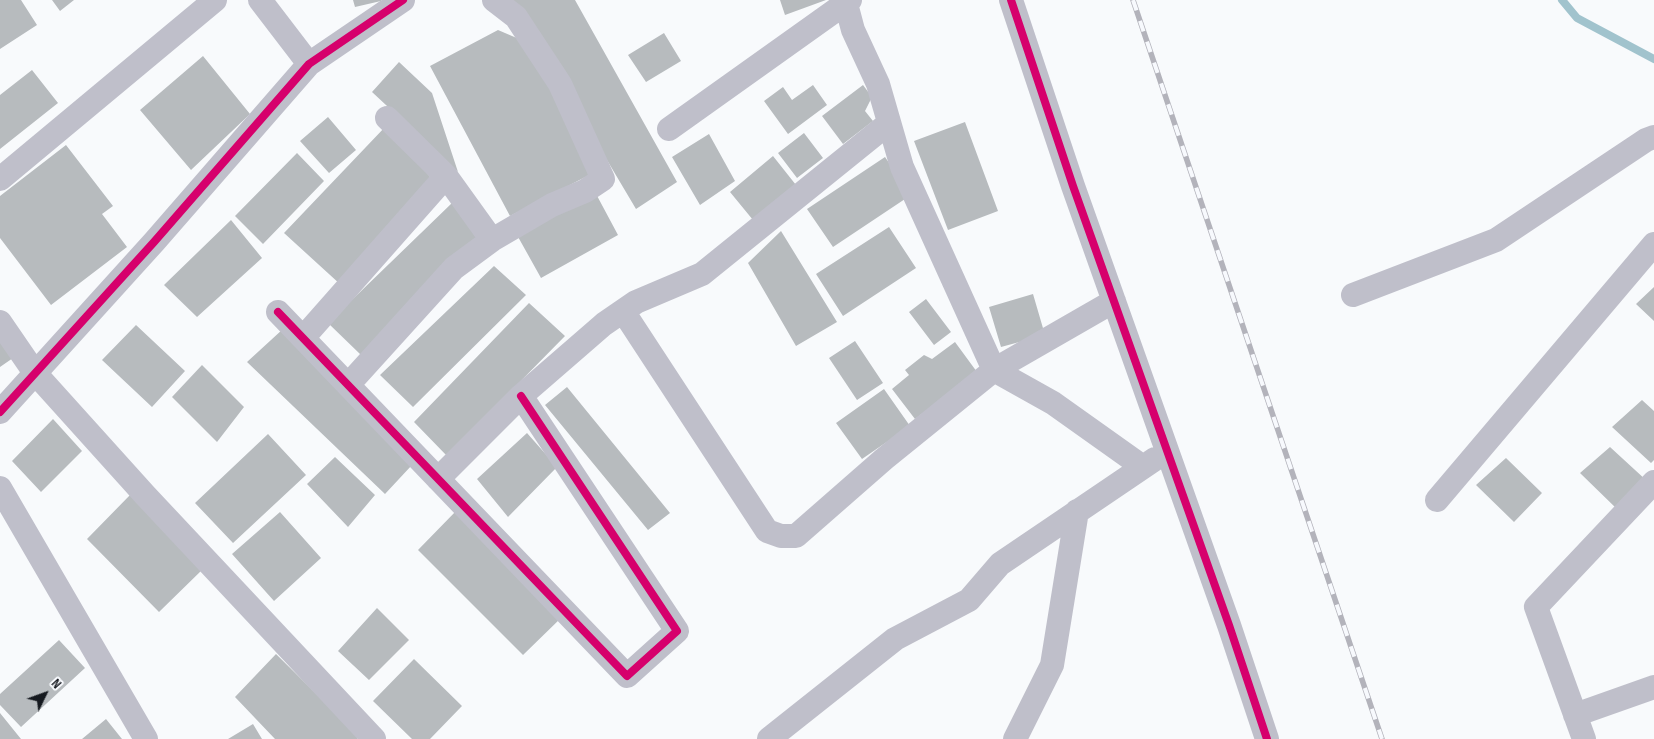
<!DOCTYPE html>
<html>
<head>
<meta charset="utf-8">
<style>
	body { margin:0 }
	#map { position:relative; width:1654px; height:739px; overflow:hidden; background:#f8fafc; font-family:"Sofia Sans Condensed",sans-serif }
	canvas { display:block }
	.north { position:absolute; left:20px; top:669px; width:50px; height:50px; -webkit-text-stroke:4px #f7f9fd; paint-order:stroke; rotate:48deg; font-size:14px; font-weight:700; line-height:20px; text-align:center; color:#15191f }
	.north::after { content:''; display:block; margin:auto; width:18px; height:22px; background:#15191f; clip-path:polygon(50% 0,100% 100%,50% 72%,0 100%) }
</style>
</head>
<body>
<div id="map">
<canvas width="1654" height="739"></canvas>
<div class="north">N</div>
</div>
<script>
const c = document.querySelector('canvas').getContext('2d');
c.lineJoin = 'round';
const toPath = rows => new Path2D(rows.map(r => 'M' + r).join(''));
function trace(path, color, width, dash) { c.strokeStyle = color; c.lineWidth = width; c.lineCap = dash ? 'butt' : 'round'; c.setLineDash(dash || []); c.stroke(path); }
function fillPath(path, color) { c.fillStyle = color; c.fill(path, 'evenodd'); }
const stream = toPath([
	[1562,0,1577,18,1654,59]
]);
const building = toPath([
	[0,0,21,0,37,25,0,49],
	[52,0,74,0,60,11],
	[353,0,381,0,381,1,355,7],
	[512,0,575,0,677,182,636,209],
	[780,0,826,0,785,15],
	[498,30,526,42,595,172,510,216,430,66],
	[664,33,681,61,646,82,628,55],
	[203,56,250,114,191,170,140,110],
	[399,62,432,93,458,172,372,92],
	[32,70,58,103,0,149,0,95],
	[813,85,827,105,788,134,764,101,783,87,792,100],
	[863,85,872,97,865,111,873,121,843,144,822,116],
	[328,117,356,150,329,173,300,141],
	[965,122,998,211,948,230,914,141],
	[386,126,432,179,341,285,284,233],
	[804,133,823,158,797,178,778,153],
	[709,134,735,181,700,205,672,157],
	[66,145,113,206,102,214,127,247,51,305,0,238,0,196],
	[297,153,324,181,263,244,235,216],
	[773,156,796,185,753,220,730,192],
	[885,157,911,195,833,247,807,209],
	[595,192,618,235,541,278,517,235],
	[452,203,478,237,361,355,328,323],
	[231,220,262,258,197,317,164,285],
	[889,227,916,268,843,316,816,274],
	[781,231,837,322,796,346,748,263],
	[494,266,526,295,413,407,380,375],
	[1654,287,1654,321,1636,304],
	[1033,294,1045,335,1001,347,989,307],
	[926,299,951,332,934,345,909,312],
	[529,303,565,336,447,456,414,422],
	[136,325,185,371,152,407,102,360],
	[283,329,412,465,385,494,247,362],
	[0,339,13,358,0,367],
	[855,341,883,383,857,400,829,358],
	[955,342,977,372,915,419,892,389,909,375,905,370,924,355,932,359],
	[202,365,244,407,217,442,172,397],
	[567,387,670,513,648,530,545,405],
	[884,389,910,426,862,459,836,423],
	[1642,400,1654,411,1654,460,1651,463,1612,427],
	[53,419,82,451,41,492,12,461],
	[527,433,557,467,508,517,477,479],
	[268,434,306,475,233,543,195,503],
	[1610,447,1647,481,1618,510,1580,473],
	[335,457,375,495,348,527,307,484],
	[1506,458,1542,493,1514,522,1476,485],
	[130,495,203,569,159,612,87,539],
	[456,511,562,617,523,655,418,550],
	[280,512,321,558,274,601,232,554],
	[377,608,409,640,369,680,338,651],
	[59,640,85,668,21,727,0,705,0,694],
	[276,654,359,736,357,739,275,739,235,697],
	[414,659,462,706,430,739,412,739,373,701],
	[0,713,21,739,0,739],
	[106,719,122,739,82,739],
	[253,724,262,739,228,739]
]);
const street = toPath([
	[260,0,309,64],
	[845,0,853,30,878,84,902,167,994,370,1053,403,1143,467],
	[1011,0,1073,186,1229,625,1267,739],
	[387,118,446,176,492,240],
	[669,129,850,0],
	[0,179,215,0],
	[1353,295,1496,240,1646,140,1654,137],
	[623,311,767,531,781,536,796,536,884,459,994,370,1114,301],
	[278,312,627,676,677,631,521,396],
	[0,322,35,373,145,495,374,739],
	[303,338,446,176],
	[348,385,454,268,492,240,552,205,585,191,603,179,560,84,516,17,494,0],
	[0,412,154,242,309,64,403,0],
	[438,479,521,396,604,324,636,302,702,274,889,123],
	[0,488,146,739],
	[1437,500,1654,244],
	[1575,715,1654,687],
	[769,739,895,639,969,600,1000,564,1155,459],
	[1015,739,1052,665,1077,511],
	[1584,739,1536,607,1654,482]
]);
const rail = toPath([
	[1133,0,1382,739]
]);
const cycleway = toPath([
	[1011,0,1073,186,1229,625,1267,739],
	[278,312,627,676,677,631,521,396],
	[0,412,154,242,309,64,403,0]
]);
trace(stream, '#a1c3cd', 8);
fillPath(building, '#b7bbbe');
trace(street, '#bfbfca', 24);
trace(rail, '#b3b3bb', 5.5);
trace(rail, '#f7f9fd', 4, [11]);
trace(cycleway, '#d6006c', 8);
</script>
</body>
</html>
